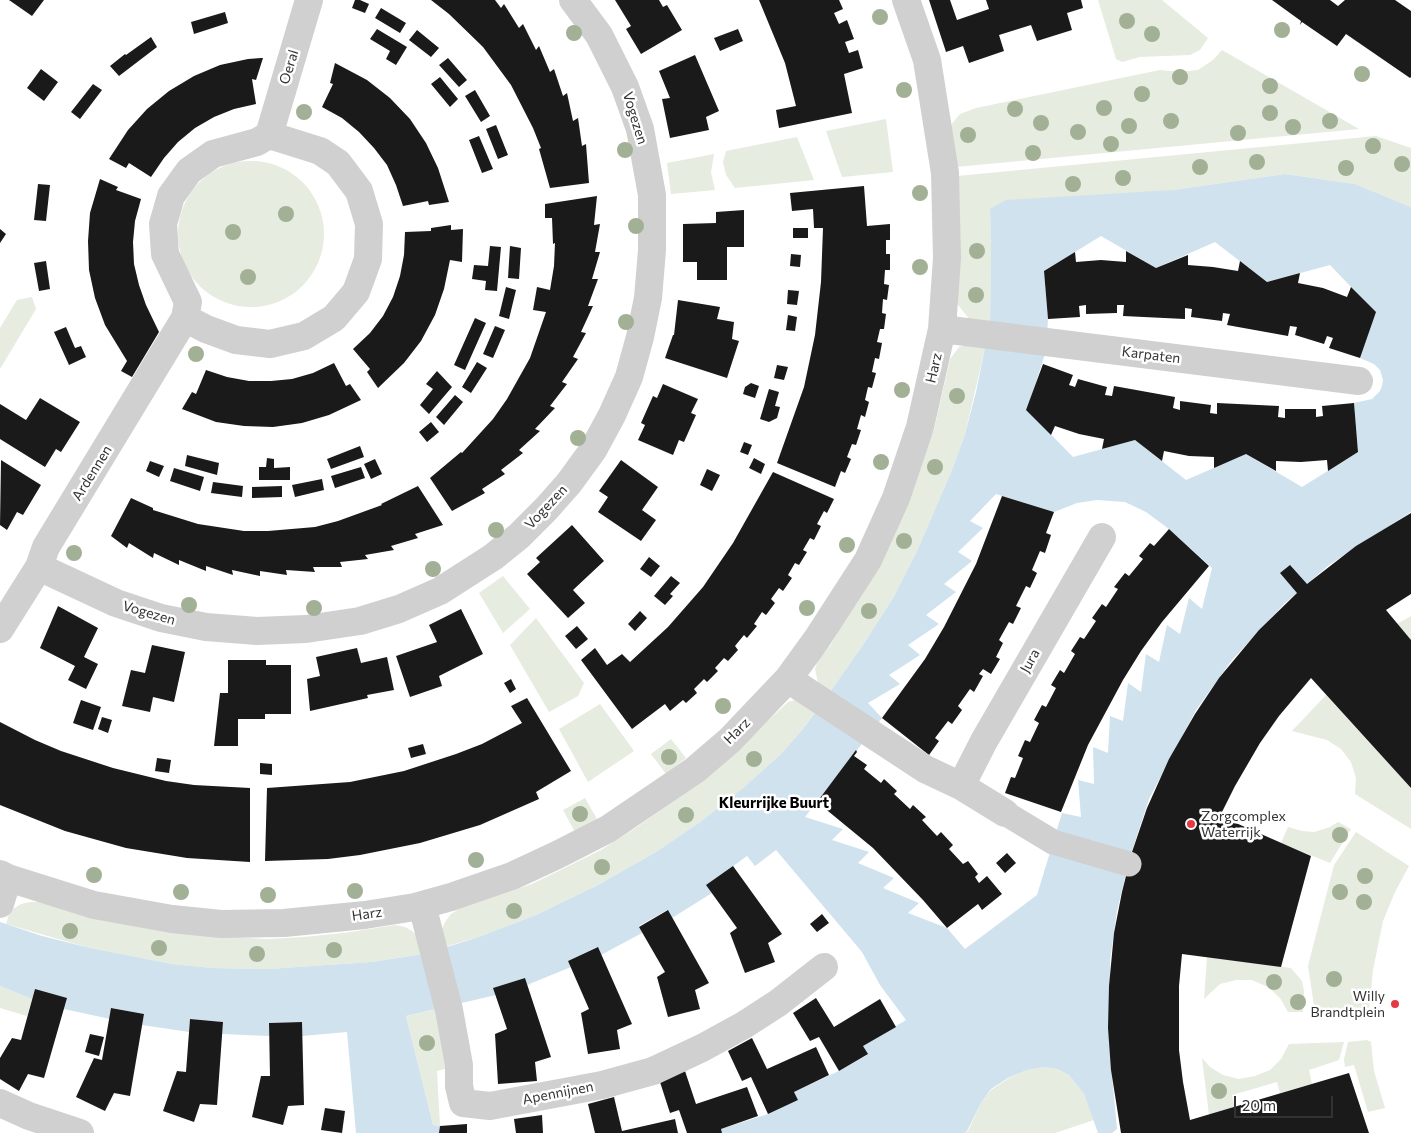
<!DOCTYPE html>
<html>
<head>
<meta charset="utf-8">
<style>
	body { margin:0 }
	#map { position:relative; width:1411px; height:1133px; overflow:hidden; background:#fff; font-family:Commissioner,sans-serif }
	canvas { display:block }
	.scale { position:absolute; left:1234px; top:1096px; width:99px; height:22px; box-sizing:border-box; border:2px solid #333; border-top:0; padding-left:6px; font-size:15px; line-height:18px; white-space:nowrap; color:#333; -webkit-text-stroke:4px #fff; paint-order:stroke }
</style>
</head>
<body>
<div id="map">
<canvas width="1411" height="1133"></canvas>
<div class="scale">20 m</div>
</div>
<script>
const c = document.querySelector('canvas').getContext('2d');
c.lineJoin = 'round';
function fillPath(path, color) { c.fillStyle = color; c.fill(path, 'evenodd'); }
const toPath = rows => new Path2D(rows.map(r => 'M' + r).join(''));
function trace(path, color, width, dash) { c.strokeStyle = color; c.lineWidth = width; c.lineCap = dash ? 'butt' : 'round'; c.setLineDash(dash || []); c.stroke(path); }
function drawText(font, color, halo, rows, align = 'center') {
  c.font = font + ' Commissioner,sans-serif'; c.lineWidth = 5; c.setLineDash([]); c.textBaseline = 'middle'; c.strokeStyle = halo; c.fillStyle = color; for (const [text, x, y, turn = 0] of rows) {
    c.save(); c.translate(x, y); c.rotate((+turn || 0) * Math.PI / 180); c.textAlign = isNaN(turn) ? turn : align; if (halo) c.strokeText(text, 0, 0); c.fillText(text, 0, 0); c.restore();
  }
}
const green = toPath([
	[1098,0,1162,0,1208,38,1200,50,1190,55,1140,57,1122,62,1116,59],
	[1222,50,1359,129,956,167,950,126,960,114,976,108,1160,70,1180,72,1198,70,1213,60],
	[886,119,893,172,842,177,826,131],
	[1376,136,1411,148,1411,207,1355,184,1285,174,1173,190,990,210,991,247,990,323,970,320,958,305,956,289,957,176],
	[797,137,814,180,735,188,726,175,723,162,726,151],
	[714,154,711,172,715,190,671,194,667,163],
	'178 234a73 73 0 1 1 146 0a73 73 0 1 1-146 0Z',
	[32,297,36,309,0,369,0,328,17,300],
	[970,343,986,344,965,434,952,470,917,551,893,598,863,645,830,692,818,683,815,669,818,660,830,646,840,628,915,482,934,430,950,359,959,347],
	[503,576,530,609,503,633,479,593],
	[1411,616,1411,640,1397,624],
	[536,618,584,683,578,696,549,712,510,645],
	[1326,695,1411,788,1411,829,1355,794,1356,778,1351,762,1341,749,1327,740,1292,731],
	[795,700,801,701,817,709,803,729,781,754,743,788,700,822,656,852,598,885,536,915,476,938,444,947,441,931,445,922,451,914,459,909,532,884,601,850,637,827,706,778,788,702],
	[600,704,634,751,588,782,559,729],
	[671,739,686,758,666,774,651,754],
	[585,798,597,819,575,832,563,810],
	[1338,822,1351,829,1330,863,1281,843,1288,827,1302,831,1314,832,1330,827],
	[1356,832,1409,866,1395,892,1383,921,1373,970,1369,1010,1315,1012,1308,966,1334,865],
	[30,902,39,902,116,922,156,930,228,937,267,939,303,937,344,933,395,925,405,927,412,931,417,936,424,954,371,962,269,969,212,968,172,964,86,947,6,924,8,918,7,918,13,909,21,904],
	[1207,957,1291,968,1302,981,1304,991,1303,1012,1288,1012,1280,998,1268,987,1252,980,1236,980,1220,984,1204,999],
	[0,986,32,999,27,1016,0,1008],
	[437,1009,448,1068,437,1071,440,1126,433,1125,406,1016],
	[1367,1040,1371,1042,1374,1071,1385,1108,1368,1112,1354,1065,1345,1067,1344,1059,1348,1042],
	[1344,1042,1339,1060,1309,1070,1312,1084,1280,1093,1277,1082,1232,1095,1235,1107,1209,1115,1202,1058,1210,1067,1223,1075,1239,1079,1255,1076,1270,1070,1281,1059,1289,1044],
	[1045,1067,1057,1069,1069,1075,1084,1094,1094,1120,1055,1133,964,1133,968,1131,981,1103,991,1090,1009,1078,1027,1070]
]);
const water = toPath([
	[1285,174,1355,184,1411,207,1411,512,1329,565,1284,604,1232,660,1196,710,1149,799,1130,857,1117,911,1110,960,1111,1066,1117,1129,1112,1133,1098,1133,1084,1094,1069,1075,1057,1069,1045,1067,1027,1070,1008,1078,991,1089,981,1103,967,1131,964,1133,722,1133,721,1129,768,1114,798,1100,794,1092,839,1071,867,1055,863,1046,906,1020,880,985,862,952,776,850,755,866,747,856,707,885,712,893,672,918,667,910,639,926,642,933,601,955,597,947,568,961,571,967,527,985,525,978,494,988,496,995,406,1016,433,1125,440,1126,439,1133,356,1133,347,1032,302,1036,302,1022,269,1023,269,1036,222,1034,223,1022,190,1019,189,1032,142,1025,144,1014,112,1008,110,1019,64,1009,35,989,32,999,0,986,0,922,42,936,86,947,172,964,212,968,269,969,371,962,424,954,476,938,536,915,598,885,656,852,700,822,743,788,781,754,803,729,830,692,863,645,893,598,917,551,952,470,965,434,976,392,990,323,991,247,990,209,1006,200,1173,190],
	[1101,236,1156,268,1215,242,1267,282,1330,265,1375,312,1360,358,1374,364,1380,370,1383,380,1382,386,1380,391,1372,399,1354,403,1358,452,1302,487,1246,454,1186,480,1135,440,1073,457,1027,410,1046,351,1048,319,1044,271],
	[996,494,1054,512,1077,503,1097,500,1125,502,1146,512,1169,529,1212,568,1202,609,1189,598,1180,634,1167,625,1159,662,1146,654,1141,692,1128,683,1123,721,1110,716,1108,753,1093,747,1094,784,1078,780,1081,817,1062,813,1037,895,965,949,947,928,908,913,919,903,883,888,894,878,858,863,869,852,832,840,843,829,805,817,882,718,868,703,900,684,889,675,920,655,908,645,939,624,926,615,956,592,944,584,972,561,958,552,983,528,970,521]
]);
const building = toPath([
	[9,0,44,0,32,16],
	[355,0,360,0,369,4,365,13,352,8],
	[431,0,495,0,501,8,504,4,519,28,523,24,536,50,539,46,550,72,554,69,563,96,567,93,573,121,578,118,582,146,586,144,589,183,550,188,539,149,541,148,533,128,511,85,483,47,449,14],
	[615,0,659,0,663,7,667,5,682,30,641,54,626,29,631,26],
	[759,0,839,0,843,9,834,13,839,24,847,20,854,39,845,42,849,53,858,50,863,68,844,74,852,113,779,128,776,110,796,106,785,63],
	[929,0,950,0,957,20,989,9,986,0,1081,0,1083,8,1067,13,1072,30,1037,41,1031,25,999,35,1004,51,969,63,963,46,946,52],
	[1272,0,1330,0,1338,6,1345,0,1395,0,1411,11,1411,77,1410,78,1346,34,1337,46,1302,22,1300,25,1301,21],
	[381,8,406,23,400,33,375,18],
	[225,12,228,23,194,34,191,22],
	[377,29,407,47,396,65,386,59,390,51,370,39],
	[738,29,743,41,720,51,714,38],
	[417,30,439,48,431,57,409,40],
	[151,37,157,47,119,76,110,66,125,54,126,55],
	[695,55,719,111,706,117,709,130,670,138,662,99,670,98,659,71],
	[261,58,263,58,256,80,252,79,256,104,234,109,214,117,195,128,178,142,164,158,151,177,129,163,126,168,109,159,128,130,147,109,169,91,194,76,220,65,248,59],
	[448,58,467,80,459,87,439,65],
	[335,63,367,80,390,98,410,119,426,143,438,168,449,202,429,205,428,201,403,206,396,185,387,165,374,148,359,132,342,118,322,107,333,84,330,83],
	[41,69,58,82,44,101,27,88],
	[440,77,458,99,450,107,431,84],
	[93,84,102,90,80,119,71,112],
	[475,90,490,116,481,122,465,96],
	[496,125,508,155,498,159,486,129],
	[479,136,493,169,482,173,469,140],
	[100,179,118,187,116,190,141,199,135,221,133,242,134,264,139,285,146,305,159,332,132,377,121,371,127,361,105,325,95,298,89,270,88,241,90,213],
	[38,184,50,185,46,221,34,220],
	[864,186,867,226,890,224,890,240,886,240,886,254,890,254,890,270,885,270,884,284,889,285,887,300,883,299,882,313,886,314,884,329,880,329,877,342,882,343,879,359,875,358,872,372,876,373,872,388,868,387,865,400,869,402,865,417,861,415,857,429,861,430,856,445,852,444,847,457,851,459,845,473,841,471,835,487,777,463,804,387,815,335,821,282,823,228,814,228,813,209,792,211,790,193],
	[597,196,594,225,600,224,595,252,600,252,592,279,598,279,588,306,593,306,581,332,586,333,573,357,578,359,562,382,567,384,550,406,555,408,535,429,540,431,519,450,523,453,501,470,505,474,482,489,485,493,452,511,430,478,461,452,462,453,493,419,507,399,530,358,546,312,533,310,537,287,550,290,554,266,555,243,553,244,552,218,545,218,545,204],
	[744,210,744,247,727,247,727,280,697,280,697,262,683,262,683,224,716,223,716,212],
	[451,225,451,230,463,229,462,262,450,260,444,289,435,315,421,341,404,363,378,388,367,372,370,369,353,349,370,333,383,316,393,297,400,276,404,255,405,232,431,231,431,228],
	[793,228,808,228,808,238,793,238],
	[0,229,6,234,0,243],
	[490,246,501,247,497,291,485,290,486,281,472,279,474,265,488,266],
	[510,246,521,248,519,279,508,278],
	[1126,251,1156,268,1188,255,1188,265,1213,267,1238,271,1240,261,1267,282,1300,273,1298,283,1323,288,1347,297,1351,287,1376,312,1360,358,1329,348,1333,338,1327,336,1324,344,1295,335,1297,327,1290,326,1288,336,1227,325,1230,314,1223,313,1222,321,1191,317,1192,309,1185,308,1185,319,1123,316,1124,305,1117,305,1117,313,1086,314,1086,305,1079,306,1080,317,1048,319,1044,271,1075,252,1076,262,1101,260,1126,262],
	[791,254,801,255,800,267,790,266],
	[46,261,50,289,39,291,34,263],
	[506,287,516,290,509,319,499,316],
	[788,290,799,291,797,305,787,304],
	[678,300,720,307,717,319,734,322,732,339,739,341,727,378,665,358,673,335,674,335],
	[788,315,797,317,795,331,786,330],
	[475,318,486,323,465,370,454,365],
	[495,326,505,330,493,358,483,354],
	[66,327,75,348,81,346,86,357,69,365,54,332],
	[477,362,487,368,471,393,462,387],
	[334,363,346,386,350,384,361,400,329,415,302,423,273,427,244,426,216,422,182,409,192,392,196,394,206,370,227,377,249,381,271,381,292,379,313,373],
	[1043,364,1073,375,1069,385,1075,387,1078,379,1107,387,1105,395,1112,396,1114,386,1175,397,1173,408,1180,410,1180,401,1211,405,1210,413,1217,414,1217,403,1279,406,1278,417,1285,418,1285,409,1316,409,1316,417,1323,416,1322,406,1354,403,1358,452,1328,471,1327,460,1301,462,1276,461,1276,471,1246,454,1214,468,1214,457,1189,456,1164,451,1162,461,1135,440,1102,449,1104,439,1079,434,1055,426,1051,435,1026,410],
	[777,365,788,367,784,380,774,378],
	[437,371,452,387,429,414,420,405,433,389,426,384],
	[751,383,759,386,755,398,743,394,745,387],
	[663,384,698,399,691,413,696,415,684,442,679,440,673,455,638,440,645,425,641,423,653,396,657,398],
	[769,389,779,392,775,406,780,407,777,418,769,422,760,419],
	[455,395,463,402,444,425,436,417],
	[40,398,80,422,61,452,56,449,45,467,0,439,0,404,26,420],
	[431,422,439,432,427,442,419,432],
	[744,442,752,445,748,455,740,452],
	[360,446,364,457,331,469,327,459],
	[187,455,219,463,217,475,185,466],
	[267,458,274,459,274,468,290,467,290,480,259,480,259,467,266,467],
	[754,458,765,464,761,474,749,468],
	[375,459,382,474,371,479,364,464],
	[1,460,41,485,23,515,17,512,7,530,0,525],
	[621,460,658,487,642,510,656,520,641,541,598,512,608,497,599,491],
	[150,461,164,466,159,477,146,471],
	[361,467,365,478,335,488,331,476],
	[174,468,204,477,200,491,170,481],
	[707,469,720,475,712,491,700,485],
	[773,472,834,499,827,513,824,511,817,524,821,526,814,540,810,538,803,550,807,552,799,565,795,563,788,575,792,578,783,591,779,588,771,599,775,603,766,615,762,612,754,624,757,626,747,638,744,635,735,646,738,650,728,661,724,658,715,668,718,671,707,682,704,679,694,689,697,693,686,703,683,700,670,711,665,704,632,729,581,660,595,648,607,665,622,654,630,662,668,627,703,587,733,543],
	[322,479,324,490,295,497,292,485],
	[213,482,243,486,242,497,211,493],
	[282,486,282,497,252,498,252,487],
	[418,486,443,525,415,534,418,538,391,546,394,550,365,555,368,559,340,562,342,567,313,567,315,572,286,570,287,575,260,571,260,576,232,570,233,575,206,566,206,571,179,560,179,565,154,553,153,558,129,543,127,548,111,536,131,498,153,508,153,510,198,524,244,531,268,531,315,527,338,521,382,505,381,504],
	[1002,496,1054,512,1046,533,1051,535,1045,553,1040,551,1032,570,1037,573,1030,588,1026,586,1016,606,1021,608,1013,624,1009,622,999,640,1003,643,996,657,1000,659,991,674,983,669,979,674,983,676,974,692,970,689,958,706,962,710,952,724,948,721,935,738,939,741,929,755,882,718,925,659,944,627,976,564],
	[1411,513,1411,594,1386,610,1411,640,1411,788,1311,678,1279,716,1260,743,1235,786,1220,816,1311,856,1281,967,1182,954,1179,986,1179,1050,1183,1082,1190,1120,1349,1073,1369,1133,1121,1133,1111,1070,1108,1028,1109,986,1114,933,1122,892,1132,852,1147,808,1169,759,1195,714,1219,678,1259,630,1297,593,1280,573,1290,565,1307,584,1356,546],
	[572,525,604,561,573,590,585,603,568,618,527,574,540,562,536,558],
	[1169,529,1209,566,1162,622,1141,651,1123,680,1088,745,1061,812,1005,793,1011,777,1015,778,1023,758,1018,756,1025,740,1030,742,1039,723,1034,720,1042,705,1046,707,1056,688,1051,685,1060,670,1064,673,1075,654,1071,651,1080,637,1084,639,1096,621,1092,618,1102,604,1106,607,1118,589,1114,587,1125,573,1129,576,1143,559,1139,556,1150,543,1154,546],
	[649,557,660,566,651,577,640,569],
	[671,576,680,583,670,594,673,596,665,605,654,596],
	[58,606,98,628,84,657,98,664,86,689,68,680,75,666,40,648],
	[461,609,483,654,439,676,442,686,410,697,396,656,437,642,429,625],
	[640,611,647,618,635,631,628,624],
	[577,626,588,639,576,649,565,636],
	[152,645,185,652,174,702,153,697,150,712,122,706,131,670,145,673],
	[357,648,361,663,387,657,394,690,367,695,368,698,310,711,307,679,320,676,316,657],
	[228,660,266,660,266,665,291,665,291,714,265,714,265,719,238,719,238,746,214,746,220,693,228,693],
	[511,679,516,689,510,693,504,683],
	[527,698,571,771,536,792,539,799,480,825,420,843,360,855,328,859,265,861,267,788,350,782,404,771,456,754,482,744,522,723,511,706],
	[81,700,101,707,93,730,73,723],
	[102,717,112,720,108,733,98,729],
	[0,722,35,740,61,751,113,768,166,781,194,785,250,788,250,862,187,858,126,848,65,831,0,805],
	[423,744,426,754,411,758,408,748],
	[856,750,857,752,854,756,867,765,864,769,881,783,884,779,897,791,894,794,910,809,913,805,926,817,922,820,937,836,941,832,953,845,949,849,963,864,968,861,978,874,975,877,979,883,987,876,1002,894,982,910,978,904,947,928,923,900,873,848,817,802],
	[157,758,171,760,169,773,155,771],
	[260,763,272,764,272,775,260,774],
	[1007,853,1016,863,1005,873,996,863],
	[733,866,782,934,768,943,775,962,745,973,730,933,737,928,706,885],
	[668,910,709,983,695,990,700,1009,668,1017,657,977,665,972,639,927],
	[822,914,829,923,817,932,810,924],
	[598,947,632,1024,617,1030,620,1049,588,1054,581,1013,589,1009,568,961],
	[525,978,551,1057,535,1062,537,1081,498,1084,495,1034,507,1029,493,988],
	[35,989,67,998,44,1078,28,1074,19,1091,0,1079,0,1058,12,1038,21,1040],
	[816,998,834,1027,880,999,896,1027,863,1046,868,1054,839,1071,819,1037,810,1041,793,1013],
	[111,1008,144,1014,130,1096,114,1093,105,1111,76,1097,94,1058,102,1060],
	[190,1019,223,1022,217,1105,200,1104,194,1122,163,1111,177,1071,186,1072],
	[302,1022,304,1105,288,1106,283,1125,252,1117,261,1076,270,1076,269,1023],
	[90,1034,104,1037,99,1056,85,1052],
	[752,1038,767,1069,816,1047,829,1075,794,1092,798,1100,768,1114,751,1077,742,1081,728,1051],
	[685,1071,696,1104,747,1087,758,1116,721,1129,722,1133,687,1133,679,1110,670,1113,660,1082],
	[614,1097,622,1131,675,1119,678,1133,595,1133,588,1104],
	[325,1108,345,1111,342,1133,321,1130],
	[542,1115,543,1133,516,1133,514,1119],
	[467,1124,467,1133,439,1133,440,1126]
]);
const pedestrian = toPath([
	[1005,813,1053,842,1129,864]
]);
const minor = toPath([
	[269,135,320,151,338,163,359,191,369,224,368,259,356,292,334,318,304,336,270,344,236,340,206,329,185,318,188,302,165,254,163,224,171,196,189,171,213,154,257,142,269,135],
	[269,135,309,0],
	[942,329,1359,381],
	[39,567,116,603,161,618,206,627,257,631,306,629,360,621,399,609,440,591,493,557,519,536,546,509,569,483,593,450,612,415,629,377,640,337,648,298,652,250,652,195,640,129,625,87,599,35,573,0],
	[0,629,39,567,46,547,185,318],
	[788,679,925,769,961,786,984,741,1102,537],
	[961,786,1005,813],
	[0,874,8,878,94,905,172,919,221,924,284,923,365,915,415,907,451,897,512,876,557,855,608,829,695,770,730,740,788,679,817,639,868,560,896,498,920,427,942,329,947,258,945,173,927,60,906,0],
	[0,904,8,878],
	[422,905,449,1010,459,1065,459,1086,463,1103,490,1106,602,1085,653,1071,702,1048,744,1025,778,1003,824,967],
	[0,1103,29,1116,80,1133]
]);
const trees = [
	[880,17],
	[1127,21],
	[1282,30],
	[574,33],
	[1152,34],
	[1362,74],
	[1180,77],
	[1270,86],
	[904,90],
	[1142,94],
	[1104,108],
	[1015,109],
	[304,112],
	[1270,113],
	[1171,121],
	[1330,121],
	[1041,123],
	[1129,126],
	[1293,127],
	[1078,132],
	[1238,133],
	[968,135],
	[1111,144],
	[1373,146],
	[625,150],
	[1033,153],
	[1257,162],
	[1402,164],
	[1200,167],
	[1346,168],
	[1123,178],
	[1073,184],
	[920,193],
	[286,214],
	[636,226],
	[233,232],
	[977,251],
	[920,267],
	[248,277],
	[976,295],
	[626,322],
	[196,354],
	[902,390],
	[957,396],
	[578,438],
	[881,462],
	[935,467],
	[496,530],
	[904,541],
	[847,545],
	[74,553],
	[433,569],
	[189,605],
	[314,608],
	[807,608],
	[869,611],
	[723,706],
	[669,757],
	[754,759],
	[580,814],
	[686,815],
	[1340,835],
	[476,860],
	[602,867],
	[94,875],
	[1365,876],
	[355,891],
	[181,892],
	[1340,892],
	[268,895],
	[1364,902],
	[514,911],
	[70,931],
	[159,948],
	[334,950],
	[257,954],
	[1334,979],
	[1274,982],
	[1298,1002],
	[427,1043],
	[1219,1091]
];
const markers = [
	[1191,824,5,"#e63946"],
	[1395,1004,5,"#e63946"]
];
const streetNames = [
	["Oeral",289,67,-73],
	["Vogezen",635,118,73],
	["Karpaten",1151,355,7],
	["Harz",934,368,-77],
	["Ardennen",92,473,-58],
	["Vogezen",546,507,-47],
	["Vogezen",149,613,16],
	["Jura",1030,661,-61],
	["Harz",737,731,-45],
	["Harz",367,914,-8],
	["Apennijnen",558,1093,-11]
];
const poiNames = [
	["Zorgcomplex",1201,816],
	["Waterrijk",1201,832],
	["Willy",1385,996,"right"],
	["Brandtplein",1385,1012,"right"]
];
const neighbourhoodNames = [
	["Kleurrijke Buurt",774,803]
];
fillPath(green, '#e6ecdf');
fillPath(water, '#cfe2ee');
fillPath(building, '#1a1a1a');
trace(pedestrian, '#d0d0d0', 25);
trace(minor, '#d0d0d0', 28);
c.fillStyle = '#a2b095';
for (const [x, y] of trees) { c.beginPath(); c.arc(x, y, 8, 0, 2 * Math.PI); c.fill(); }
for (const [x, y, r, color] of markers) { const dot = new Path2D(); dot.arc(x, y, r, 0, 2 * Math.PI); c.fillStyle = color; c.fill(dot); trace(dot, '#fff', 2); }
drawText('14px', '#333', '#fff', streetNames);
drawText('14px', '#333', '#fff', poiNames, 'left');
drawText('bold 15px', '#000', '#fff', neighbourhoodNames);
</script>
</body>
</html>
